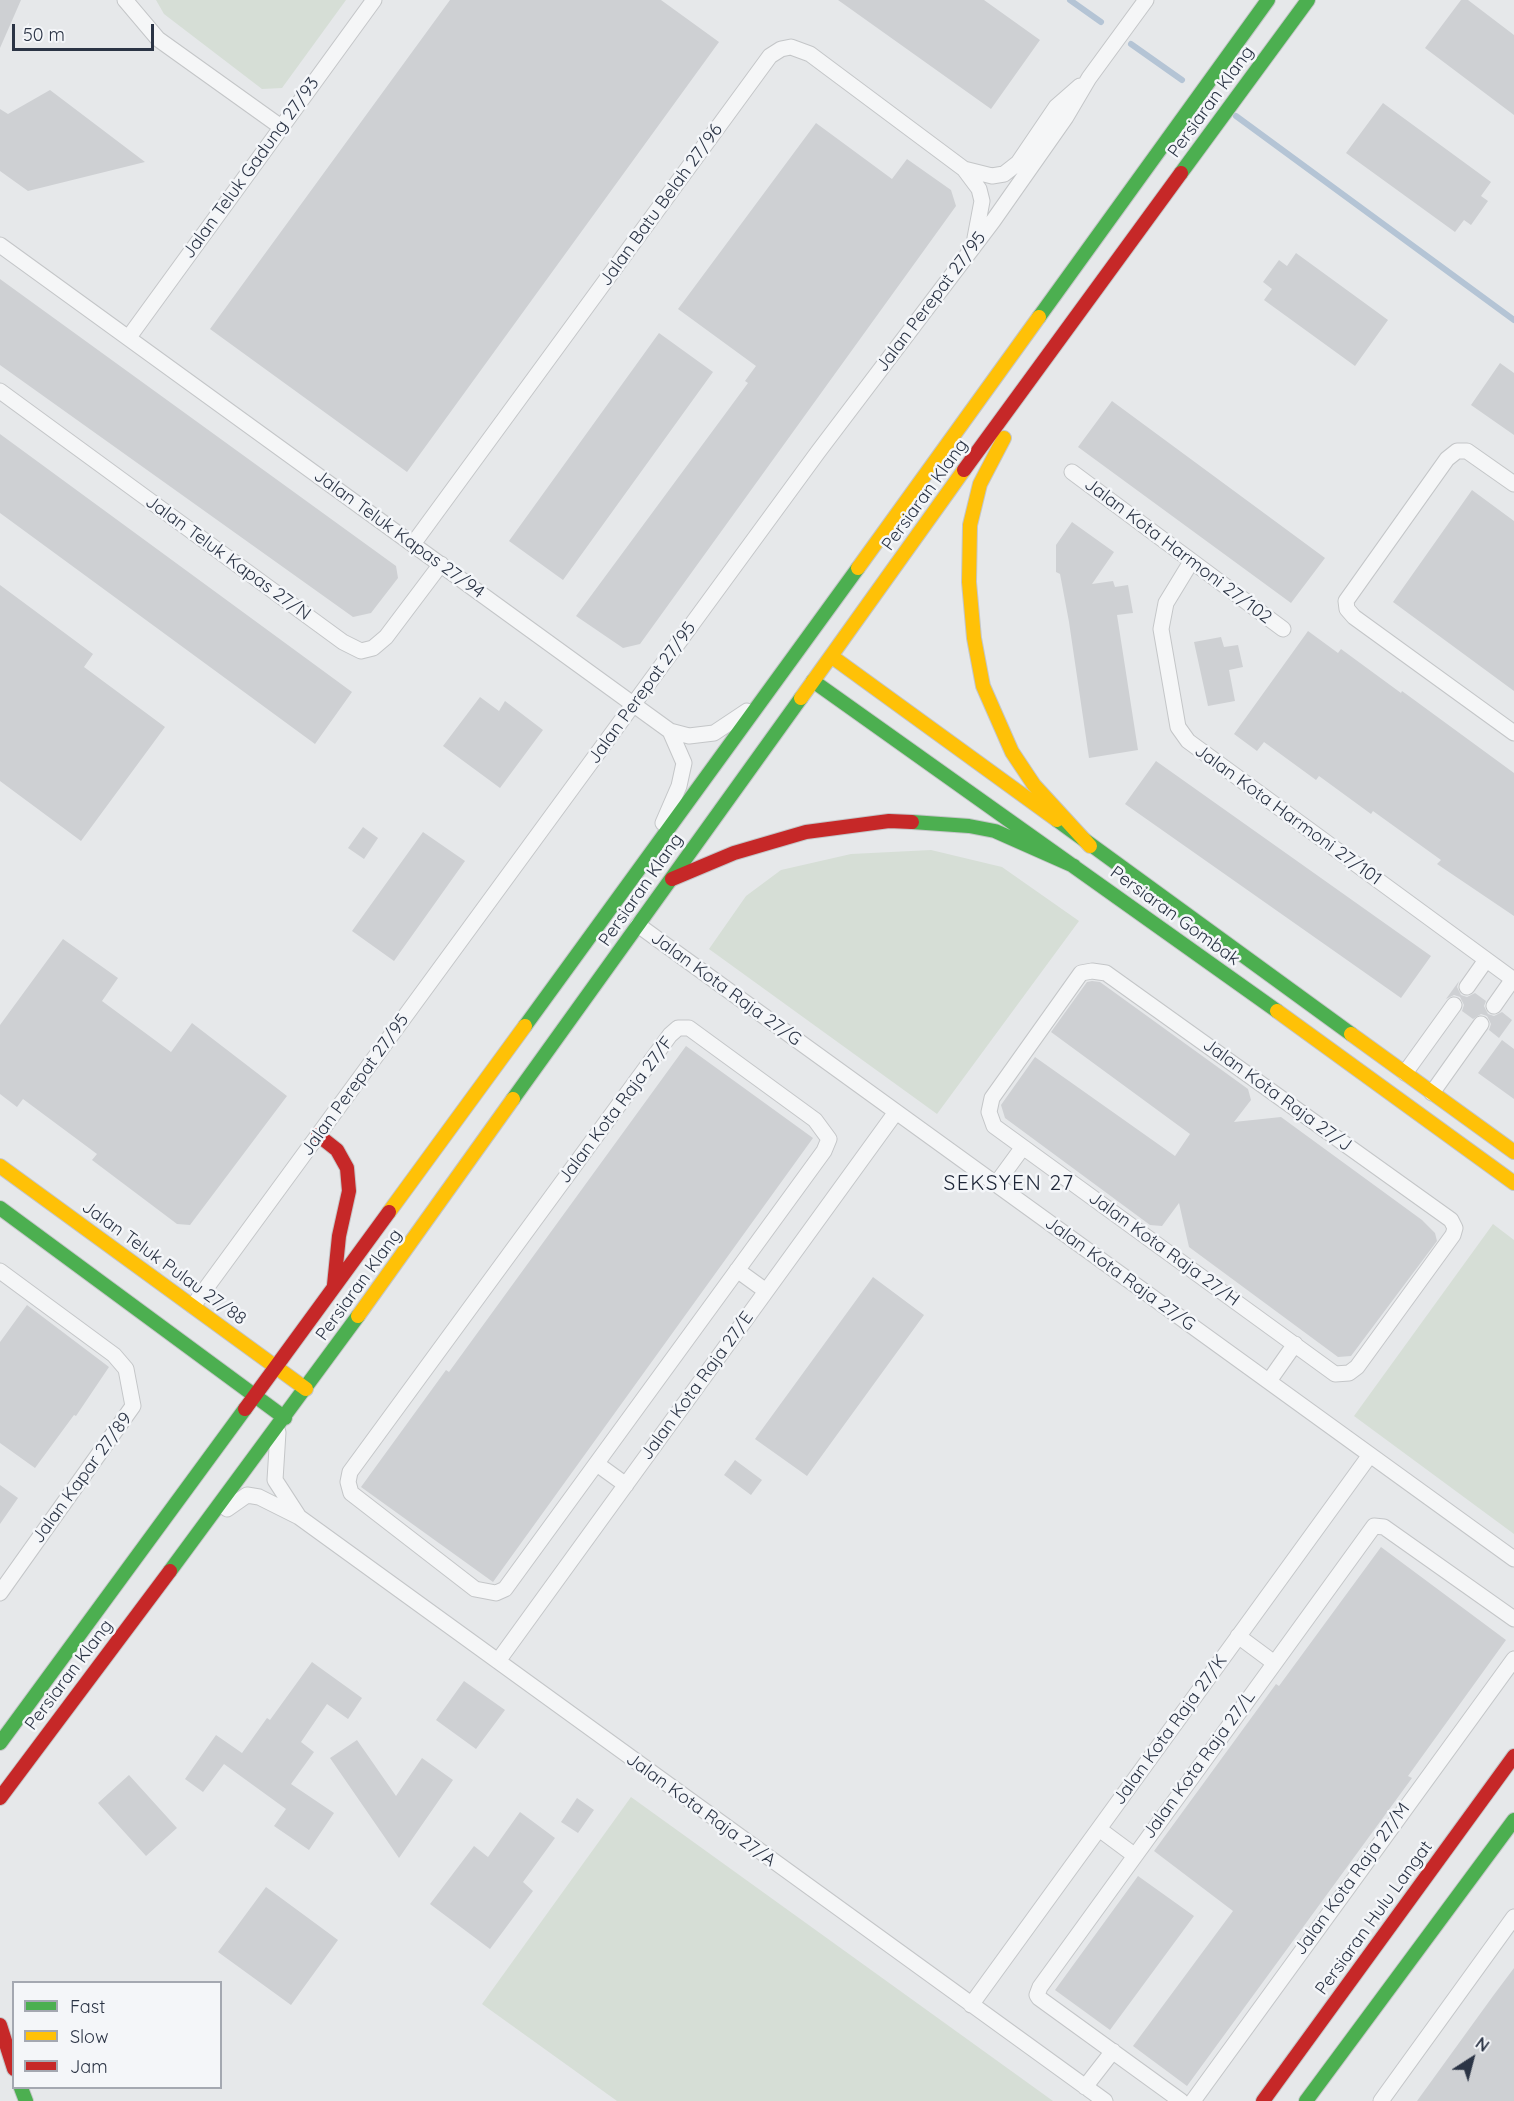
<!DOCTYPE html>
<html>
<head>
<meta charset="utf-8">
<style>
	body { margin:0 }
	#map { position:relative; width:1514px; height:2101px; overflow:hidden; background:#e6e8ea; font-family:Quicksand,sans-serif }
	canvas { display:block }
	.legend { position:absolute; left:12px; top:1981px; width:210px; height:108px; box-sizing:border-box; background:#f4f6f9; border:2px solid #a4a8b1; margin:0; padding:8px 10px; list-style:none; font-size:18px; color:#2b3445 }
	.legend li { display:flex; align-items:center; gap:12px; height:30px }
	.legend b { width:30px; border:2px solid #a4a8b1 }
	.north { position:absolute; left:1442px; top:2029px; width:60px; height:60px; -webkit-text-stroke:4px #f4f6f9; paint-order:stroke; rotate:36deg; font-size:16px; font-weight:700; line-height:24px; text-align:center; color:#2b3445 }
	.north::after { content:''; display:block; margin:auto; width:21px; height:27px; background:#2b3445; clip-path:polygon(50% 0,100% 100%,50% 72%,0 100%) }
	.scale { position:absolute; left:12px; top:24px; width:142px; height:27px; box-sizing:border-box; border:3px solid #2b3445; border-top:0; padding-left:8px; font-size:18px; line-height:21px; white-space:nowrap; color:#2b3445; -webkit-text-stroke:4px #f4f6f9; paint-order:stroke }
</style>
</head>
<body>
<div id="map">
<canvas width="1514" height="2101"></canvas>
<ul class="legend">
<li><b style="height:8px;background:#4caf50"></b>Fast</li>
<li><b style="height:8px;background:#ffc107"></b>Slow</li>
<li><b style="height:8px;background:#c62828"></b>Jam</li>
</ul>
<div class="north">N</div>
<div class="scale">50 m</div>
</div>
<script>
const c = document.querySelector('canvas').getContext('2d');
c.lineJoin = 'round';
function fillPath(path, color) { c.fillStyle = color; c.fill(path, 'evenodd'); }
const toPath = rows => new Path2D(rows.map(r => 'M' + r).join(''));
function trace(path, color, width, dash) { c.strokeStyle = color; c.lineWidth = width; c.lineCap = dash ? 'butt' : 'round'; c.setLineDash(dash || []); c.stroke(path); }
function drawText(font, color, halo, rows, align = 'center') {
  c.font = font + ' Quicksand,sans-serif'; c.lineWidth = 5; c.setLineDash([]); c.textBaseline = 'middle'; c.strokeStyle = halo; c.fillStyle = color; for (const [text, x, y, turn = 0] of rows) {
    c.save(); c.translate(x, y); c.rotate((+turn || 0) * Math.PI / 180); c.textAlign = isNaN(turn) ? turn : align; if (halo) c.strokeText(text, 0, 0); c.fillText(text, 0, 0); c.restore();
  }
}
const green = toPath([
	[156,0,346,0,282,88,262,89,164,14],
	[931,850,1002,867,1079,921,937,1114,709,949,746,896,781,870,851,854],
	[1493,1224,1514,1240,1514,1534,1354,1416],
	[631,1797,1053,2101,617,2101,482,2004]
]);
const stream = toPath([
	[1070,0,1101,22],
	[1131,44,1182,80],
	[1236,116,1514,320]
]);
const building = toPath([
	[0,0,21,0,0,48],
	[450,0,661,0,719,42,407,472,210,329],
	[838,0,984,0,1040,40,991,109],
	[1461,0,1468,0,1514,35,1514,115,1425,48],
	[50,90,145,162,28,191,0,171,0,109,8,114],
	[1383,103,1491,182,1481,196,1488,201,1471,225,1464,220,1455,232,1346,153],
	[816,123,892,179,907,159,951,190,956,206,640,644,623,648,576,616,748,383,745,381,756,366,678,309],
	[1296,253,1388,320,1355,366,1264,300,1272,289,1263,282,1279,260,1287,266],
	[0,279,396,566,398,578,371,613,353,617,0,365],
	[659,333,713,372,563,580,509,541],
	[1500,363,1514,373,1514,435,1471,405],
	[1112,401,1325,558,1291,603,1078,447],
	[0,434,352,692,315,744,0,513],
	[1472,490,1514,521,1514,691,1393,602],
	[1072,522,1114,552,1092,584,1113,581,1115,587,1128,585,1133,613,1117,615,1138,750,1089,758,1069,622,1060,574,1056,572,1056,545],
	[0,585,93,654,84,667,165,727,81,841,0,781],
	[1308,631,1338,653,1341,649,1401,693,1402,691,1514,773,1514,916,1437,864,1441,860,1373,811,1371,814,1319,776,1316,780,1264,742,1257,751,1234,734],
	[1221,637,1224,647,1238,645,1243,667,1229,670,1235,701,1208,706,1194,642],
	[480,697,499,711,505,701,543,730,500,788,443,746],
	[1156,761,1431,956,1401,998,1125,804],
	[363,827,378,838,364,859,348,848],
	[423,832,465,861,394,961,352,931],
	[63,939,118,978,102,1001,171,1052,192,1023,287,1096,190,1225,177,1224,92,1160,97,1154,23,1099,17,1107,0,1094,0,1025],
	[1092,981,1100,982,1248,1089,1251,1100,1234,1122,1281,1117,1422,1220,1435,1233,1437,1241,1351,1356,1338,1357,1189,1247,1179,1203,1162,1226,1150,1225,1005,1118,1001,1105,1035,1057,1175,1156,1190,1134,1051,1032,1087,982],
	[1459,981,1457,987,1461,995,1467,997,1475,993,1486,1001,1484,1006,1488,1014,1494,1016,1502,1012,1512,1020,1499,1038,1489,1030,1491,1024,1487,1016,1481,1014,1473,1019,1462,1011,1464,1005,1460,997,1454,995,1446,999],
	[1502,1040,1514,1049,1514,1099,1478,1073],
	[686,1046,813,1138,493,1582,361,1487,446,1370,449,1372],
	[873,1277,924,1315,807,1476,755,1439],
	[27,1305,109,1367,76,1416,74,1415,35,1468,0,1443,0,1342],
	[735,1460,762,1480,751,1495,724,1475],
	[0,1485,18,1498,0,1524],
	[1381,1547,1506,1640,1408,1776,1412,1778,1187,2086,1133,2046,1233,1911,1154,1851,1276,1684,1279,1686],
	[312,1662,362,1698,348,1719,327,1704,301,1742,314,1752,291,1784,334,1813,309,1850,274,1826,286,1809,224,1764,203,1792,185,1779,216,1735,242,1753,267,1718,270,1720],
	[464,1681,505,1710,476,1749,436,1720],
	[357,1740,396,1796,422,1758,453,1780,399,1858,330,1758],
	[129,1775,177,1828,146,1856,98,1803],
	[577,1798,594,1810,578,1833,561,1822],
	[520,1812,555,1838,523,1882,533,1891,490,1949,430,1904,474,1846,488,1857],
	[1138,1876,1194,1916,1110,2030,1055,1990],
	[266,1887,338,1940,291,2005,218,1952],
	[1514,1968,1514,2101,1417,2101,1493,1996]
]);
const street = toPath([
	[125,0,158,39,281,127],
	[964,169,992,176,1004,174,1018,163,1056,107,1080,86],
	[0,245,670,731,689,736,714,733,747,711],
	[129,337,374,0],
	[0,391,343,642,361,651,373,648,386,637,441,564],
	[1072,472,1283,629],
	[1514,484,1467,451,1457,451,1447,459,1346,601,1347,609,1354,617,1514,733],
	[413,544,770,56,781,49,791,47,810,54,964,169,979,189,982,201,975,238],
	[1191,562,1166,603,1161,629,1178,727,1188,741,1514,980],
	[663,823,679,786,684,763,670,731],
	[638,925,1514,1559],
	[1092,971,1106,973,1451,1220,1455,1228,1453,1235,1357,1367,1349,1373,1335,1374,994,1126,989,1112,992,1098,1081,973,1092,971],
	[1467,987,1486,960],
	[1494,1006,1513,979],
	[678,1028,689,1028,815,1120,829,1139,824,1151,505,1589,496,1593,475,1589,351,1493,348,1482,350,1472,670,1035,678,1028],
	[1405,1073,1454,1005],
	[1432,1093,1481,1024],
	[996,1184,1023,1147],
	[737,1270,766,1291],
	[0,1271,114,1355,126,1369,133,1406,0,1593],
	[193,1306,818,452,993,221,1066,117,1089,78,1146,0],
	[1269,1381,1295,1344],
	[278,1432,275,1480,299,1517],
	[597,1464,626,1485],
	[227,1509,247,1495,259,1497,299,1517,1105,2101],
	[1238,1636,1273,1662],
	[498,1661,896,1112],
	[1099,1829,1134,1855],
	[971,2005,1370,1455],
	[1085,2087,1113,2051],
	[1181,2101,1039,1998,1037,1995,1040,1987,1374,1526,1384,1527,1514,1619],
	[1193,2101,1514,1659],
	[1381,2101,1514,1917]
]);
const fast = toPath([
	[1181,173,1308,0],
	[1039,317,1268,0],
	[813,681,1277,1011],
	[1057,820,1351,1034],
	[912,822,969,826,995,831,1074,866],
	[525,1026,858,568],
	[513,1099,801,698],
	[0,1208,285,1418],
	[170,1571,358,1316],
	[0,1743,245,1409],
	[21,2088,26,2101],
	[1306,2101,1514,1820]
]);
const slow = toPath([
	[1004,438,980,484,970,525,969,582,974,638,983,686,1012,752,1034,785,1090,846],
	[858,568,1039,317],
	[831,656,1057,820],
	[801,698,964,470],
	[1277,1011,1514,1183],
	[1351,1034,1514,1152],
	[0,1166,306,1389],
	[389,1212,525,1026],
	[358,1316,513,1099]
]);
const jam = toPath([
	[964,470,1181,173],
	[672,879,734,853,806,832,889,821,912,822],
	[318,1135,337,1150,347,1168,349,1191,339,1236,334,1285],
	[245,1409,389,1212],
	[0,1798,170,1571],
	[0,2025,14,2069],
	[1263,2101,1514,1756]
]);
const streetNames = [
	["Persiaran Klang",1211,102,-54],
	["Jalan Teluk Gadung 27/93",251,168,-54],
	["Jalan Batu Belah 27/96",661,205,-54],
	["Jalan Perepat 27/95",931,302,-53],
	["Persiaran Klang",925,495,-54],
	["Jalan Teluk Kapas 27/94",399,534,36],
	["Jalan Kota Harmoni 27/102",1178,551,37],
	["Jalan Teluk Kapas 27/N",228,558,36],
	["Jalan Perepat 27/95",642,693,-54],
	["Jalan Kota Harmoni 27/101",1288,815,36],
	["Persiaran Klang",641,890,-55],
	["Persiaran Gombak",1175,916,36],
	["Jalan Kota Raja 27/G",726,989,36],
	["Jalan Perepat 27/95",355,1085,-54],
	["Jalan Kota Raja 27/J",1277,1095,36],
	["Jalan Kota Raja 27/F",616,1110,-53],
	["Jalan Kota Raja 27/H",1164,1249,36],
	["Jalan Teluk Pulau 27/88",164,1263,36],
	["Jalan Kota Raja 27/G",1120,1274,36],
	["Persiaran Klang",359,1285,-54],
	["Jalan Kota Raja 27/E",697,1386,-54],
	["Jalan Kapar 27/89",82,1478,-54],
	["Persiaran Klang",69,1675,-53],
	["Jalan Kota Raja 27/K",1170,1730,-54],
	["Jalan Kota Raja 27/L",1199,1765,-54],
	["Jalan Kota Raja 27/A",701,1810,36],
	["Jalan Kota Raja 27/M",1352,1879,-54],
	["Persiaran Hulu Langat",1374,1918,-54]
];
const quarterNames = [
	["SEKSYEN 27",1009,1184]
];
fillPath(green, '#d6ded6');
trace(stream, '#b4c4d5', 6);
fillPath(building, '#ced0d3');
trace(street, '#c4c6c8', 17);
trace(fast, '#c4c6c8', 16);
trace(slow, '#c4c6c8', 16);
trace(jam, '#c4c6c8', 16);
trace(street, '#f5f6f7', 15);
trace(fast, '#4caf50', 14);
trace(slow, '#ffc107', 14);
trace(jam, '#c62828', 14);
drawText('18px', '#2b3445', '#f4f6f9', streetNames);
c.letterSpacing = '1.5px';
drawText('21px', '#1d2536', '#f4f6f9', quarterNames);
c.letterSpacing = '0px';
</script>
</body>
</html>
